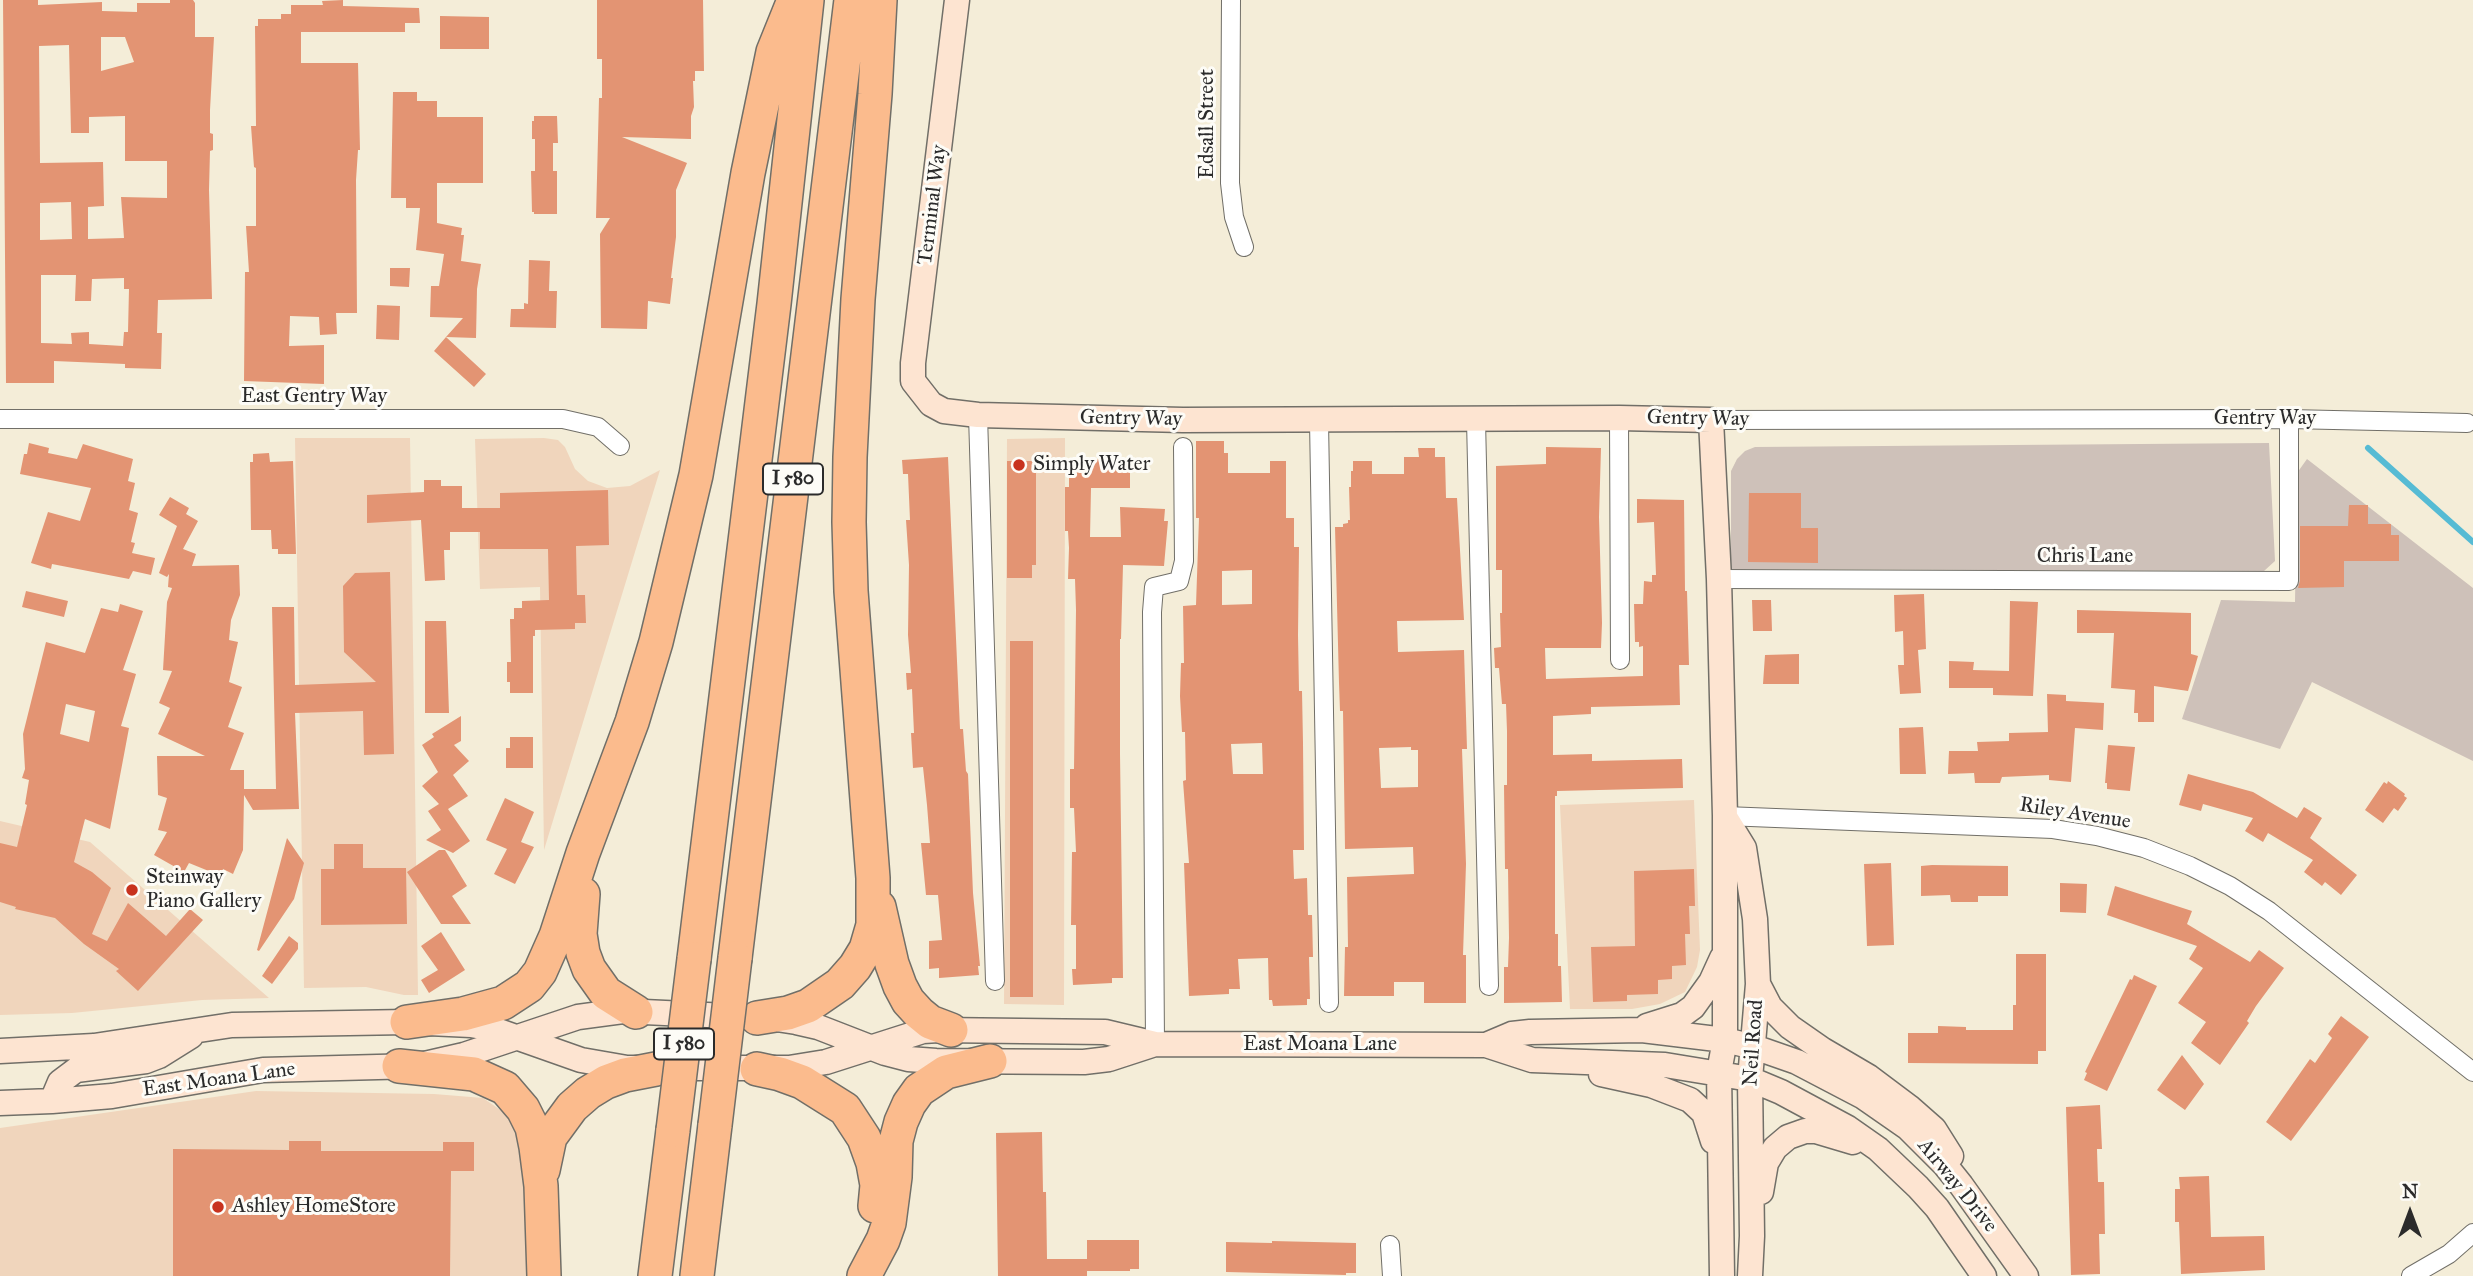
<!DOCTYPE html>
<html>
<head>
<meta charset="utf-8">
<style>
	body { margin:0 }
	#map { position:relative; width:2473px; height:1276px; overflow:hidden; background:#f4edd8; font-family:"IM FELL Great Primer",serif }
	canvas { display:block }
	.north { position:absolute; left:2375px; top:1178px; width:70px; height:70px; -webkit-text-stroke:5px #fdfcf7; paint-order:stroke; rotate:0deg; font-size:19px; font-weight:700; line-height:28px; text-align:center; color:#2b2b2b }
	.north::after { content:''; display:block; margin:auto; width:24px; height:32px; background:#2b2b2b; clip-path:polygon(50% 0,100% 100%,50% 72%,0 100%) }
</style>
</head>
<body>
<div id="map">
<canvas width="2473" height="1276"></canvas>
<div class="north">N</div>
</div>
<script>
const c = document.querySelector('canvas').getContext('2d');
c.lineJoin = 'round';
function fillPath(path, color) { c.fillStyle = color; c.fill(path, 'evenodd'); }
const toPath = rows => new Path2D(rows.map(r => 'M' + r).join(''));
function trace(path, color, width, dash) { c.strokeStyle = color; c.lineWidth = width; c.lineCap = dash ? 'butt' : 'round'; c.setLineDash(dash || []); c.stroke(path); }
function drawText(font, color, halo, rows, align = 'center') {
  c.font = font + ' "IM FELL Great Primer",serif'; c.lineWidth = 6; c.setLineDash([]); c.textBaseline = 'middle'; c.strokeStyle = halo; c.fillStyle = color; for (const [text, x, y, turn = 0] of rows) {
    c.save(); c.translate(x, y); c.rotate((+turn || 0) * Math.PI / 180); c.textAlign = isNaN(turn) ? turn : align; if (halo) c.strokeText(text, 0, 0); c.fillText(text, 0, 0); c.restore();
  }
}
const built = toPath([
	[295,438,410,438,418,995,404,995,366,987,304,988],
	[544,438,558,440,565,447,575,469,588,481,607,488,630,486,660,470,544,850,540,587,480,589,475,439],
	[1065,438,1064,1005,1004,1004,1007,439],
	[1694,800,1700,950,1697,967,1685,992,1660,1004,1632,1009,1570,1009,1560,805],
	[0,821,90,842,269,998,202,1000,72,1013,0,1015],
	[256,1091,434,1094,483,1098,509,1116,524,1155,529,1276,0,1276,0,1128]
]);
const industrial = toPath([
	[2269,443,2275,561,2264,571,1731,569,1731,471,1737,459,1745,451,1755,447],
	[2307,459,2473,588,2473,761,2312,682,2280,749,2182,719,2221,600,2295,602,2297,473]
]);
const stream = toPath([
	[2368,448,2473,542]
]);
const building = toPath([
	[3,0,38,0,38,5,102,2,102,11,137,12,137,3,170,3,170,0,193,0,195,3,195,37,214,37,210,110,210,133,213,134,213,150,210,151,209,190,212,299,158,300,157,333,162,333,161,369,125,368,125,364,54,361,54,383,6,383],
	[101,37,125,37,134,62,101,71],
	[69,45,71,133,89,133,89,117,125,116,125,161,167,161,167,198,121,197,124,238,88,239,88,207,104,206,103,162,40,163,39,46],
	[71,202,72,239,40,240,40,203],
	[41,275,76,275,75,301,91,301,92,279,124,278,124,289,129,289,128,332,124,332,123,346,89,344,89,332,71,333,72,344,41,343],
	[343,0,343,6,419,8,420,23,405,23,405,32,301,32,301,63,358,63,360,150,358,150,356,180,357,313,336,313,337,334,320,335,319,317,290,316,289,346,324,345,324,384,244,381,245,272,249,272,246,226,256,226,256,168,254,167,251,126,256,126,255,26,258,26,258,19,281,19,281,14,291,14,291,5,323,5,322,1],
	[597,0,703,0,704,71,695,71,695,81,693,81,694,107,691,116,691,139,622,137,687,163,676,190,676,237,671,278,673,278,670,304,648,301,647,329,601,328,600,234,610,218,596,218,599,98,602,98,602,59,597,59],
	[440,16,489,17,489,49,440,49],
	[393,92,417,92,417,101,437,101,437,117,483,117,483,183,437,183,437,223,462,228,461,235,464,235,461,261,481,264,477,289,476,338,446,337,463,318,430,317,431,286,439,286,444,254,416,250,420,208,406,208,406,198,391,198],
	[534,116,557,116,558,143,553,143,553,171,557,171,557,214,534,214,534,212,532,212,531,171,535,171,535,139,532,139,532,121,534,121],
	[529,260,550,261,549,291,557,291,556,328,510,327,511,309,524,309,524,303,528,304],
	[390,268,410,268,409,287,390,286],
	[377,305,400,306,399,340,376,339],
	[446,337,486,374,474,387,434,351],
	[1196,441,1224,441,1224,453,1228,453,1228,473,1270,473,1270,461,1286,461,1286,518,1294,518,1294,547,1299,547,1298,635,1299,691,1302,691,1303,743,1304,850,1293,850,1294,879,1307,878,1308,915,1312,915,1313,957,1309,957,1310,999,1307,999,1307,1005,1273,1006,1272,1000,1269,1000,1268,958,1238,959,1240,989,1229,989,1229,994,1189,996,1184,863,1189,863,1183,781,1186,780,1185,732,1182,732,1180,696,1181,663,1184,663,1183,606,1196,605,1199,518,1196,518],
	[1252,570,1252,604,1222,605,1222,571],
	[1262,743,1263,774,1233,774,1231,744],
	[29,443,49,448,48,453,77,459,83,444,133,459,128,481,135,483,129,510,138,513,131,542,135,543,132,553,155,558,151,575,133,571,129,579,52,564,51,569,31,563,48,512,80,521,91,488,20,474,24,454,27,454],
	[1546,447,1601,448,1599,517,1602,623,1601,648,1545,648,1546,679,1643,676,1643,646,1639,647,1639,642,1635,642,1634,604,1643,604,1644,581,1652,582,1652,575,1656,575,1654,522,1637,523,1637,499,1684,500,1685,591,1687,591,1689,665,1679,665,1680,705,1591,707,1591,714,1553,716,1553,755,1592,754,1592,761,1682,759,1683,788,1557,791,1557,796,1555,796,1555,934,1558,934,1558,966,1561,966,1562,1002,1504,1003,1504,967,1508,967,1509,938,1508,869,1505,869,1504,785,1507,785,1507,731,1506,704,1502,704,1499,668,1495,668,1494,648,1501,647,1500,613,1502,613,1502,570,1496,570,1496,466,1546,464],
	[1418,448,1435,448,1435,457,1445,457,1446,498,1457,498,1464,620,1397,621,1398,652,1464,650,1467,749,1462,749,1466,864,1463,955,1466,955,1466,1003,1424,1003,1424,982,1394,982,1394,996,1344,996,1345,947,1348,947,1347,877,1414,874,1413,847,1345,849,1343,711,1340,711,1339,683,1335,527,1343,527,1343,524,1348,523,1348,520,1350,520,1349,487,1351,487,1351,471,1353,471,1353,461,1372,461,1372,474,1404,474,1404,457,1419,457],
	[1411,747,1411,750,1418,750,1418,787,1381,788,1379,748],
	[269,453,270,462,293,461,296,554,278,554,278,549,272,549,271,530,251,530,250,462,253,462,253,454],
	[948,457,960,729,963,729,966,771,968,774,973,893,980,966,978,966,979,975,939,978,939,968,929,969,929,941,942,940,938,895,926,895,921,843,930,843,927,805,923,767,913,768,911,733,914,733,912,689,907,690,906,673,911,673,908,635,909,565,906,520,910,520,908,474,903,474,902,460],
	[1069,459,1130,460,1130,488,1091,488,1090,537,1121,537,1120,507,1165,509,1164,521,1168,521,1164,566,1123,565,1121,639,1120,639,1120,754,1123,978,1112,978,1112,983,1073,985,1072,969,1076,969,1076,925,1071,925,1072,852,1076,852,1074,808,1070,808,1070,769,1074,769,1076,610,1075,579,1068,579,1069,548,1068,531,1065,531,1065,487,1069,487],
	[1007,461,1036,461,1036,565,1032,565,1032,578,1007,578],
	[424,480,441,480,441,486,462,486,462,508,500,508,500,493,608,490,609,545,576,546,577,595,585,595,586,623,575,623,575,629,535,630,535,636,533,636,533,693,510,693,510,682,507,682,507,662,511,662,510,619,514,619,514,608,522,608,522,601,549,600,548,549,480,549,480,532,450,532,450,550,444,550,445,580,425,581,421,520,367,523,367,495,424,492],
	[1749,493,1801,493,1801,528,1818,528,1818,563,1748,562],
	[170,497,189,508,186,514,198,521,183,549,196,554,192,566,239,565,240,595,231,620,229,640,238,642,229,682,242,687,228,727,244,733,230,770,244,770,244,789,276,789,272,607,294,607,295,685,376,682,344,652,343,586,355,573,390,572,394,754,364,755,363,711,295,713,299,809,253,810,244,795,243,850,233,874,223,869,221,876,189,863,184,872,154,855,167,832,158,830,167,798,158,795,157,756,205,756,158,734,170,708,159,703,172,671,163,670,167,602,172,588,168,587,169,574,167,577,159,573,177,526,159,515],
	[2349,505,2368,505,2368,524,2391,524,2391,535,2399,535,2399,561,2344,561,2344,587,2298,588,2300,581,2300,526,2348,526],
	[26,591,68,601,64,617,22,607],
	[1924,594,1926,649,1918,650,1921,693,1900,694,1898,665,1904,665,1903,631,1895,632,1894,595],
	[1752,600,1771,600,1772,631,1753,631],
	[2010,601,2038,602,2033,696,1993,695,1993,688,1949,688,1949,661,1974,662,1973,670,2009,671],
	[120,604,143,611,123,670,136,674,121,726,129,728,110,829,85,819,74,862,92,872,111,888,92,934,107,941,128,903,166,936,190,909,203,920,138,991,116,971,119,969,84,944,55,918,15,909,16,907,0,902,0,843,17,847,27,805,25,804,29,780,22,778,25,769,23,734,46,642,85,653,101,608,118,612],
	[66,704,95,711,89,742,60,734],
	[2077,610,2191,613,2191,654,2198,656,2188,691,2154,686,2154,722,2138,722,2138,713,2134,713,2135,690,2111,688,2114,633,2077,633],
	[425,621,446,621,449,713,425,713],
	[1010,641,1033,641,1033,997,1010,997],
	[1799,654,1799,684,1763,684,1765,655],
	[2047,694,2066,695,2066,701,2104,703,2103,730,2075,728,2071,782,2049,780,2049,775,2002,777,2000,783,1975,783,1974,773,1948,774,1949,751,1978,751,1977,742,2009,741,2009,733,2048,732],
	[461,716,461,741,454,745,469,761,453,775,468,796,448,809,470,841,453,853,426,840,441,830,428,811,439,804,422,786,438,772,422,745,434,737,432,734],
	[1923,727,1926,774,1900,774,1899,728],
	[510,737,533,737,533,768,506,768,506,748,510,748],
	[2108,745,2135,747,2130,791,2107,789,2107,783,2105,783],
	[2188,774,2253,792,2297,818,2304,807,2322,818,2310,838,2357,875,2341,895,2325,882,2322,886,2304,872,2313,860,2268,833,2263,842,2245,831,2253,818,2203,804,2201,811,2179,805],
	[2388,781,2405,794,2404,796,2407,798,2398,811,2394,808,2383,823,2365,810,2384,782,2387,784],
	[505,798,534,812,521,842,534,847,515,884,494,874,507,849,486,840],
	[287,838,304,863,294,899,259,951,257,950],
	[334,844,363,844,363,868,406,868,407,924,321,925,321,869,334,869],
	[439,850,445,850,467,886,452,896,471,924,441,924,407,872],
	[1891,863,1894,945,1867,946,1864,864],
	[1932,865,2008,866,2008,896,1978,896,1978,902,1951,902,1950,895,1921,896,1921,866],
	[1694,869,1695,906,1689,906,1690,934,1685,934,1686,965,1672,966,1672,979,1658,980,1658,994,1627,995,1627,1001,1593,1002,1591,947,1635,946,1634,871],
	[2060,883,2087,884,2086,913,2060,912],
	[2115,886,2192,911,2187,924,2250,962,2259,950,2284,968,2256,1006,2247,1021,2249,1023,2220,1065,2191,1043,2206,1022,2178,1003,2203,968,2189,959,2197,946,2107,915],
	[441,932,465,970,429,993,421,980,438,970,421,946],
	[289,936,298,943,298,949,272,984,262,976],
	[2016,954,2046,954,2046,1051,2038,1051,2038,1064,1908,1063,1908,1033,1938,1033,1938,1026,1966,1027,1966,1030,2013,1030,2013,1005,2016,1005],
	[2134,975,2157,986,2107,1091,2084,1080,2087,1073,2085,1072,2130,979,2132,980],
	[2341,1016,2369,1037,2291,1141,2266,1122,2310,1059,2315,1063,2332,1038,2328,1034],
	[2182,1055,2204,1084,2185,1110,2157,1090],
	[2100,1105,2102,1149,2097,1149,2098,1182,2104,1182,2105,1234,2099,1234,2100,1274,2071,1275,2066,1107],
	[1042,1132,1043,1192,1046,1192,1047,1259,1087,1259,1087,1240,1139,1240,1139,1269,1130,1269,1130,1271,1087,1271,1087,1276,998,1276,996,1133],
	[289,1141,321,1141,321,1151,443,1151,443,1142,474,1142,474,1171,451,1171,450,1276,173,1276,173,1149,289,1150],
	[2209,1176,2211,1237,2264,1236,2265,1270,2181,1274,2179,1222,2175,1222,2175,1189,2180,1189,2179,1177],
	[1272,1241,1356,1243,1356,1273,1346,1273,1346,1275,1226,1272,1226,1242,1272,1243]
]);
const street = toPath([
	[1231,0,1230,183,1234,217,1244,247],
	[978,415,995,981],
	[1619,418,1620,660],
	[0,419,563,419,598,427,620,446],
	[1476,420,1489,986],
	[1711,420,2289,419,2467,423],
	[1319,421,1329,1003],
	[1719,579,2289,581,2289,419],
	[1725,816,2053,829,2097,836,2144,848,2190,866,2230,886,2269,911,2473,1072],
	[1155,1044,1152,612,1154,587,1179,581,1184,561,1183,447],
	[1390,1245,1392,1276],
	[2411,1276,2449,1254,2473,1233]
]);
const secondary = toPath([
	[957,0,913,363,913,381,931,404,944,411,978,415,1183,420,1619,418,1711,420,1719,579,1725,816,1725,1040,1719,1072,1722,1276],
	[1725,817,1744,848,1755,919,1758,984,1750,1079,1752,1236,1750,1276],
	[1758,984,1770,1007,1790,1027,1823,1050,1869,1077,1909,1107,1934,1129,1951,1156],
	[1647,1026,1682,1015,1693,1007,1711,982,1722,958],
	[1486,1045,1512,1034,1530,1032,1642,1030,1725,1040,1754,1047,1797,1062,1862,1096,1908,1128,1945,1165,1961,1185,2026,1276],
	[0,1051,94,1046,232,1025,407,1022,471,1025,493,1029,581,1060,627,1068,789,1068,826,1062,923,1031,939,1030,1105,1032,1155,1044,1486,1045,1532,1060,1665,1065,1750,1079,1781,1092,1848,1128,1878,1149,1918,1187,1937,1208,1984,1276],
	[1601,1074,1651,1085,1690,1100,1704,1113,1713,1141],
	[52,1101,60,1082,76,1070,146,1061,159,1056,191,1036],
	[0,1103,52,1101,112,1096,263,1070,416,1066,464,1055,578,1017,623,1011,770,1018,796,1022,818,1027,885,1053,908,1059,936,1061,1084,1062,1109,1059,1155,1044],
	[1761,1192,1766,1163,1775,1148,1788,1137,1805,1131,1816,1131,1853,1142]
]);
const highway = toPath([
	[583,894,580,934,583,953,589,969,606,993,636,1012],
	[879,907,892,964,900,986,908,1001,919,1013,930,1022,951,1030],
	[735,958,851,0],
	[694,959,774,304,807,0],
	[757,1018,788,1013,808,1006,840,984,855,967,866,949,873,925,873,878,851,591,849,522,850,457,858,299,875,94,880,0],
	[407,1022,463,1014,503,1003,529,986,540,972,556,936,583,853,632,722,656,642,696,475,748,173,773,52,794,0],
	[399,1066,474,1074,505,1088,523,1109,532,1127,536,1147,541,1186,544,1276],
	[757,1069,780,1074,802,1082,845,1109,864,1138,873,1163,877,1185,875,1206],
	[543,1170,550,1137,572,1107,588,1093,606,1082,625,1075,656,1069],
	[655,1276,673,1130],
	[697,1276,715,1125],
	[864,1276,883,1240,889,1223,895,1177,896,1141,901,1122,909,1104,919,1090,946,1072,990,1061]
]);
const highwayBridge = toPath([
	[715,1125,735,958],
	[673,1130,694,959]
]);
const markers = [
	[1019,465,7,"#c8321e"],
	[132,890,7,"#c8321e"],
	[218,1207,7,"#c8321e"]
];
const shields = [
	[793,479,60],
	[684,1044,60]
];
const shieldNames = [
	["I 580",793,479],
	["I 580",684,1044]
];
const streetNames = [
	["Edsall Street",1208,124,-90],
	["Terminal Way",933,205,-83],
	["East Gentry Way",314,397],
	["Gentry Way",1131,419,1],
	["Gentry Way",1698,419,1],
	["Gentry Way",2265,419],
	["Chris Lane",2085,557],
	["Riley Avenue",2075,814,9],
	["Neil Road",1754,1043,-86],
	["East Moana Lane",1320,1045],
	["East Moana Lane",219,1080,-8],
	["Airway Drive",1957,1186,51]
];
const poiNames = [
	["Simply Water",1033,465],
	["Steinway",146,878],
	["Piano Gallery",146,902],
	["Ashley HomeStore",232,1207]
];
fillPath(built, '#f0d5bc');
fillPath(industrial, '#cec1b9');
trace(stream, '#56bbd4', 6);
fillPath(building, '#e39473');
trace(street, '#716f68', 20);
trace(secondary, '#716f68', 27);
trace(highway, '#716f68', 36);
trace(street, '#fff', 18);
trace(secondary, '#fde4d1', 24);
trace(highway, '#fbbb8d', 33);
trace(highwayBridge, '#716f68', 36, []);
trace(highwayBridge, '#fbbb8d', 33);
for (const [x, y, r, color] of markers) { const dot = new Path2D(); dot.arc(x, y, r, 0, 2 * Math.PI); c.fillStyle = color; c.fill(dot); trace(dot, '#fdfcf7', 2.5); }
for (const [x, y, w] of shields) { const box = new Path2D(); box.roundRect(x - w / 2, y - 15.5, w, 31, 5); c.fillStyle = '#fdfcf7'; c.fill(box); trace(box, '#2b2b2b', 2); }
drawText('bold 19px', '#2b2b2b', null, shieldNames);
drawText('21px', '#2b2b2b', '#fdfcf7', streetNames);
drawText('21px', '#2b2b2b', '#fdfcf7', poiNames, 'left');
</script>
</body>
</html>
